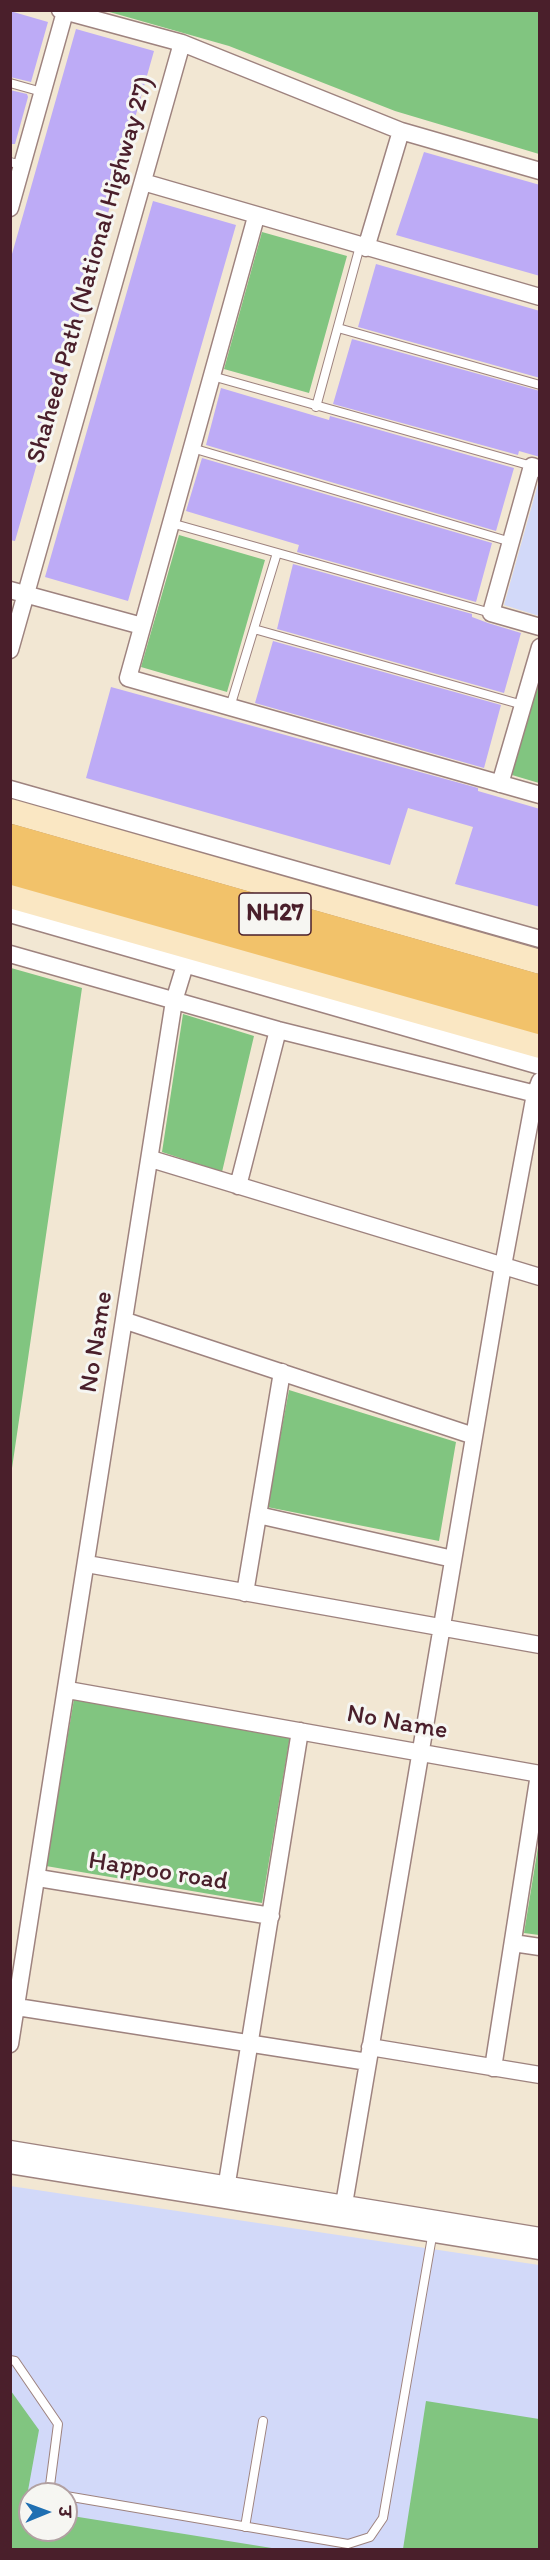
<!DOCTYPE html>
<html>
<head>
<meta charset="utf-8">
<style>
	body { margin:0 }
	#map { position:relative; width:550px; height:2560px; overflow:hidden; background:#f2e7d3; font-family:Itim,"Playpen Sans Deva",sans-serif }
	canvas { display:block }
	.frame { position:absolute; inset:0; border:12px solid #4a1f2b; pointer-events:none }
	.north { position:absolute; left:18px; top:2482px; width:60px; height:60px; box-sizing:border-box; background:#f6f6f2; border:2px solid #b1a0a2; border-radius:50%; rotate:89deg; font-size:16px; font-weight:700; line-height:24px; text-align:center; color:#4a1f2b }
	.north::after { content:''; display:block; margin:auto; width:21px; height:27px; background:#1f6fb2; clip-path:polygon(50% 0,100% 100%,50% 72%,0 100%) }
</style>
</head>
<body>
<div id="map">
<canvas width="550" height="2560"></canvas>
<div class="frame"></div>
<div class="north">उ</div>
</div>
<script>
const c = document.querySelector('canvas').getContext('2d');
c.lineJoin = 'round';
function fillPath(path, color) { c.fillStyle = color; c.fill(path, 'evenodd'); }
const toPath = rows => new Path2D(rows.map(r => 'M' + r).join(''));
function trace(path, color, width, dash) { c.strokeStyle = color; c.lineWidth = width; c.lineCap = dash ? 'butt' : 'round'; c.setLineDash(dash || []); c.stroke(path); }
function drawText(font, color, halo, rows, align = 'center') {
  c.font = font + ' Itim,sans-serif'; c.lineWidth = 6; c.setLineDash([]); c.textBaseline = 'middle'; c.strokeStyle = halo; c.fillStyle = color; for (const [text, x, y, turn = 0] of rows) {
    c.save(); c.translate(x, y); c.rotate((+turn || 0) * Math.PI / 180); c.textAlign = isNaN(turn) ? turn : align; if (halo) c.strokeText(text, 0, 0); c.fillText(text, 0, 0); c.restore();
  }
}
const built = toPath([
	[539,480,540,480,539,616,504,605],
	[10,2186,539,2265,539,2549,11,2549],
	[30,2494,66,2494,66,2530,30,2530]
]);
const green = toPath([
	[106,11,539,11,539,154,395,111,229,46],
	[262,232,347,256,309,393,224,369],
	[179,535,265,560,227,692,141,667],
	[539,678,540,783,539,783,512,775],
	[11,968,82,988,11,1475,10,968],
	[183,1014,254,1036,222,1172,162,1152],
	[289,1390,456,1442,439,1541,267,1507],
	[74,1699,290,1736,262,1903,46,1866],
	[539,1841,539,1935,524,1933],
	[11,2391,39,2430,25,2507,30,2509,30,2530,66,2530,66,2515,278,2549,11,2549],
	[426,2401,539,2419,539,2549,403,2549]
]);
const building = toPath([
	[10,11,48,22,31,82,10,77],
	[76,29,154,51,15,541,10,540,10,261],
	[10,90,27,94,28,97,15,144,10,144],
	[424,152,540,185,540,276,396,235],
	[153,201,236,225,128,601,45,577],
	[376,264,540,311,540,378,358,327],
	[352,339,540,391,540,457,519,451,518,455,333,404],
	[221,388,329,420,330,416,514,468,496,531,206,445],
	[202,458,492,543,476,602,297,552,299,545,186,511],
	[293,564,472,614,472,617,488,623,521,633,504,693,277,629],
	[273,641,501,705,484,768,255,703],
	[111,687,478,788,478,791,540,809,540,907,455,884,473,827,408,808,390,865,86,778]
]);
const lane = toPath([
	[10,83,42,92],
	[10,162,22,165],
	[338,328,540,385],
	[212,376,532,466],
	[316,407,360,246],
	[192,448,511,542],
	[171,523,491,613],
	[254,629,523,705],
	[230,707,277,553],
	[10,2360,15,2361,58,2424,49,2493,53,2494],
	[66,2496,348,2544,370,2537,383,2518,433,2231],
	[245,2527,263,2421]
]);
const street = toPath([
	[60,10,182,43,401,131,540,171],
	[143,182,540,297],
	[10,208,65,12],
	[256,217,128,678,540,795],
	[366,248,401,131],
	[540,469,532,466,491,613,540,627],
	[10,590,142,626],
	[10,650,182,43],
	[500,784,540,647],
	[10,789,540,939],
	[10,914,540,1066],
	[10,954,278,1030,540,1095],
	[151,1159,540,1277],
	[238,1186,278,1030],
	[126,1321,474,1436],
	[258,1515,453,1559],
	[87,1564,540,1645],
	[245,1593,282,1372],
	[68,1690,540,1774],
	[38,1878,271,1916],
	[513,1943,540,1947],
	[17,2007,368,2062],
	[10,2044,174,1001,185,965],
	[370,2047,540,2075],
	[493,2068,539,1774],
	[10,2149,540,2236],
	[10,2165,540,2251],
	[225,2195,300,1731],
	[344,2204,503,1266,535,1094,540,1081]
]);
const secondary = toPath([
	[10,811,540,962],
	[10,896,540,1046]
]);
const highway = toPath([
	[10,839,540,990],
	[10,869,540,1019]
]);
const shields = [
	[275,914,72]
];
const shieldNames = [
	["NH27",275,914]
];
const streetNames = [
	["Shaheed Path (National Highway 27)",91,270,-74],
	["No Name",97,1342,-81],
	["No Name",397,1723,10],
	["Happoo road",158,1872,9]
];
fillPath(built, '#d2d9f9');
fillPath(green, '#81c580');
fillPath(building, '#bdabf6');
trace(lane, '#9e837f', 10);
trace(street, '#9e837f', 19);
trace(secondary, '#9e837f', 26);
trace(highway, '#9e837f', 32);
trace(lane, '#fff', 8);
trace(street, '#fff', 16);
trace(secondary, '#fae7c3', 24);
trace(highway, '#f2c26a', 30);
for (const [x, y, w] of shields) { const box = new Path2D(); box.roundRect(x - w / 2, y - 21, w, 42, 4.5); c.fillStyle = '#f6f6f2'; c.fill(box); trace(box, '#4a1f2b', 1.5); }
drawText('bold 24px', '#4a1f2b', null, shieldNames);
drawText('26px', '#4a1f2b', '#f6f6f2', streetNames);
</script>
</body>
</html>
